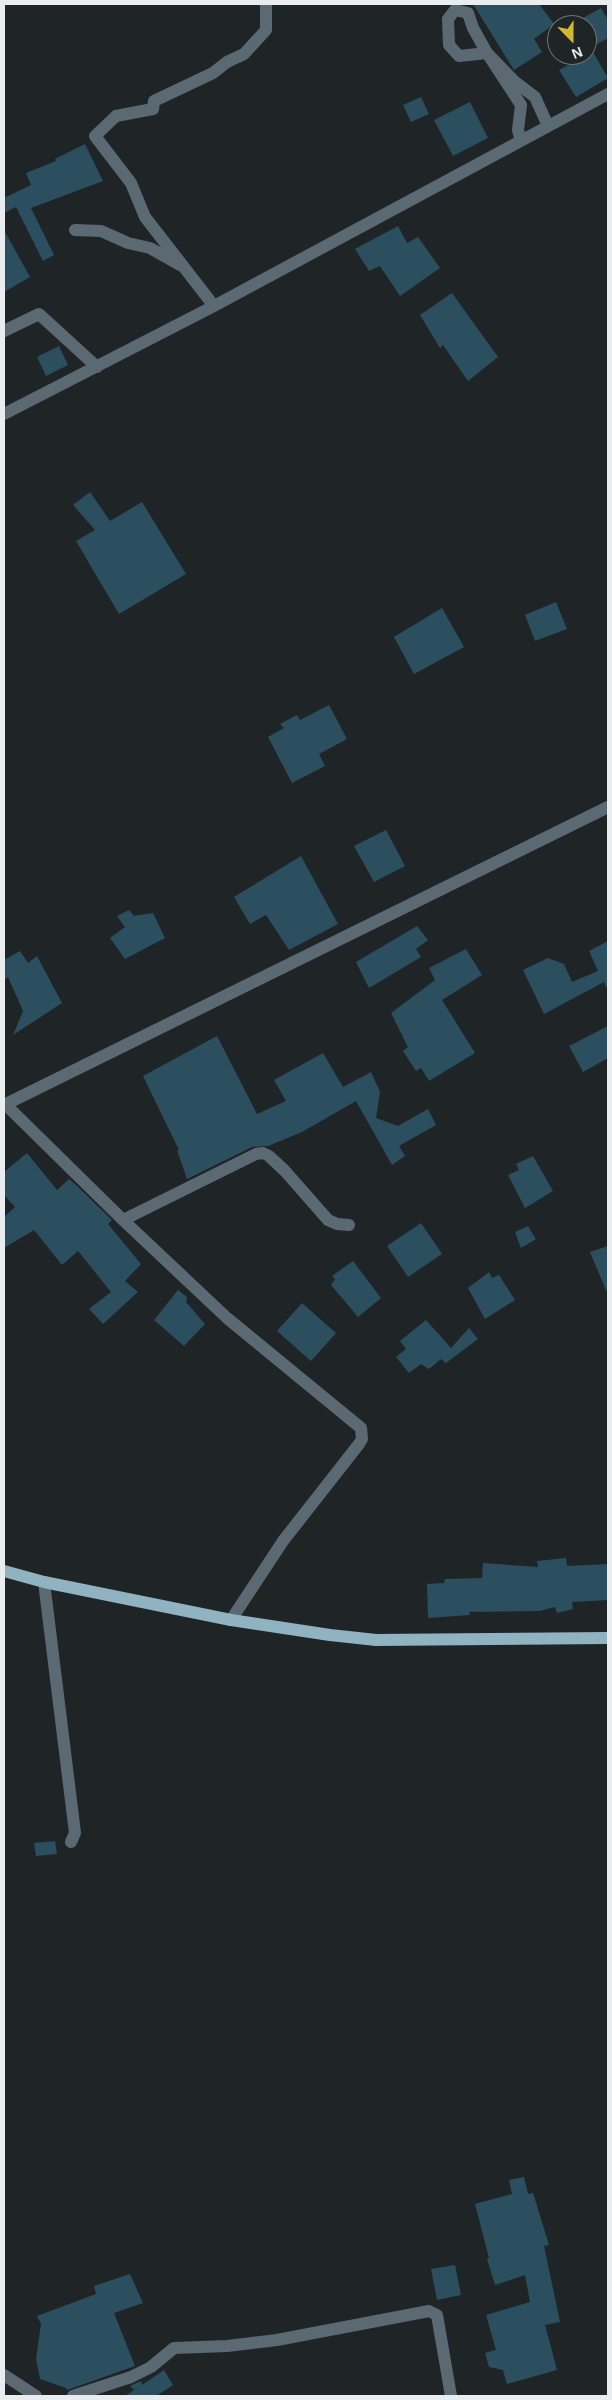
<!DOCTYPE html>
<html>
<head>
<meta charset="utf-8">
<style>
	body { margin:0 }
	#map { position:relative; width:612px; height:2400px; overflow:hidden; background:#1f2527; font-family:Arial,sans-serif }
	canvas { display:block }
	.frame { position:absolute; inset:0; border:5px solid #e9edef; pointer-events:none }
	.north { position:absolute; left:547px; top:15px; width:50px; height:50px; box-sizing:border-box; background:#1f2527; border:1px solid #707577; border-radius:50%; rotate:158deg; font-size:14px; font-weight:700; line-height:20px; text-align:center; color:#e9edef }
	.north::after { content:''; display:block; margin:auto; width:18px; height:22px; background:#d5b534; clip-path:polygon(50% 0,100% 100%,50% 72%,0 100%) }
</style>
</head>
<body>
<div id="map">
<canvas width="612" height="2400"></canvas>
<div class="frame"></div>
<div class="north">N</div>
</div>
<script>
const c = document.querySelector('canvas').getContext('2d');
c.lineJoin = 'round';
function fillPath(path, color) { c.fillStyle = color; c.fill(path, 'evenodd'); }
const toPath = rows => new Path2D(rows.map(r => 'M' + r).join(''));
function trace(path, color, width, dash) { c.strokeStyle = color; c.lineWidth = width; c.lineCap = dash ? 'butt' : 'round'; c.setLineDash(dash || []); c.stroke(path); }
const building = toPath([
	[473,4,539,4,554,24,534,39,542,52,514,70],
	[601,8,608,20,608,38,597,44,583,18],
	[588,52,593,52,608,78,576,97,559,70,587,55],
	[421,97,429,114,411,122,403,105],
	[470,102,488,138,453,156,434,120],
	[85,144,103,181,31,208,54,255,43,261,16,207,4,213,4,198,31,185,26,173,56,161,55,159],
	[398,226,407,243,418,237,440,268,400,296,380,266,369,271,355,249],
	[4,230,30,277,4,292],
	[452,293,498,357,468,381,443,345,440,348,420,315],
	[59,346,68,365,46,376,37,357],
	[90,492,110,521,142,502,186,574,119,614,76,541,95,530,73,505],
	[556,602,567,629,535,641,525,615],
	[442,608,464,647,414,674,394,637],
	[329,705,347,739,319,754,325,766,292,783,268,737,284,728,280,724,297,715,300,720],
	[386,830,405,866,374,882,354,846],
	[301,856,338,924,289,950,266,915,250,924,234,897],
	[129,910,134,916,153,913,165,938,125,959,110,938,125,927,117,916],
	[417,926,428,940,416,949,421,957,369,988,356,962],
	[608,941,608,991,604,982,544,1014,523,970,548,958,564,964,572,982,598,971,589,951],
	[466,949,482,975,442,1000,475,1053,429,1081,421,1068,416,1071,403,1051,408,1047,391,1013,435,980,429,968],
	[20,951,28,963,37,956,62,1003,13,1035,23,1011,8,977,4,980,4,960],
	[608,1026,608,1058,583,1072,569,1046],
	[217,1036,257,1114,286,1101,274,1080,323,1053,343,1087,371,1072,380,1092,376,1118,398,1126,428,1109,436,1125,399,1146,405,1156,392,1165,356,1101,302,1132,268,1146,252,1147,187,1179,177,1150,179,1150,143,1076],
	[27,1153,57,1190,69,1179,75,1184,112,1220,108,1224,141,1264,125,1281,138,1292,103,1324,89,1309,111,1292,78,1251,62,1265,34,1230,4,1248,4,1217,15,1207,4,1195,4,1172],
	[533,1156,553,1191,525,1208,508,1175,519,1170,516,1164],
	[421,1223,442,1254,408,1277,387,1246],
	[528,1226,536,1239,521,1248,515,1232],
	[608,1246,608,1295,590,1252],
	[353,1261,381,1298,358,1317,331,1285,335,1279,332,1276],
	[489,1272,492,1278,499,1275,515,1300,485,1319,468,1288],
	[178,1290,187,1297,186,1302,205,1324,184,1346,154,1320],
	[302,1303,336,1333,311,1361,277,1331],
	[426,1320,451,1348,469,1328,478,1339,446,1363,441,1359,429,1369,421,1364,409,1373,396,1357,406,1349,400,1341],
	[566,1558,567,1566,608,1564,608,1600,572,1602,573,1609,557,1613,555,1607,540,1611,469,1612,470,1615,428,1618,427,1584,444,1583,445,1579,482,1578,483,1563,538,1567,537,1561],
	[55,1841,57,1854,36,1856,34,1843],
	[524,2177,528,2194,533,2193,549,2245,544,2246,560,2322,545,2325,557,2370,507,2384,503,2370,489,2367,485,2353,496,2350,486,2315,530,2302,525,2275,495,2285,487,2259,489,2258,475,2204,512,2194,509,2180],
	[455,2265,461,2295,437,2300,431,2269],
	[130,2274,143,2303,114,2313,135,2366,67,2390,66,2388,40,2379,36,2359,41,2324,37,2316,96,2294,94,2286],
	[164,2370,173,2385,156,2396,125,2396,134,2390,130,2386,141,2381,142,2385]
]);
const minor = toPath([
	[521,141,518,130,521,105,487,53,473,28,468,13,455,10,448,19,449,45,459,56,487,53,514,81,535,97,548,126],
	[75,230,101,231,128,243,150,248,180,265],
	[214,306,145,217,131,183,95,136,116,116,153,109,154,101,213,73,227,62,244,54,266,30,266,4],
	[4,331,39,314,97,367],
	[4,414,214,306,608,94],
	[5,1104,123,1220,227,1318,361,1428,362,1439,359,1444,283,1541,231,1620],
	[4,1105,608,807],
	[123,1220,256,1154,263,1153,269,1156,285,1171,328,1220,337,1224,349,1225],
	[44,1582,75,1833,71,1842],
	[4,2375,36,2396],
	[73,2396,131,2377,151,2367,174,2348,227,2346,277,2340,429,2311,437,2315,451,2396]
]);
const major = toPath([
	[4,1571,44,1582,231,1620,330,1635,376,1640,608,1638]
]);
fillPath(building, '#2b4f5e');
trace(minor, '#5b6a72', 12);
trace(major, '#91b2c1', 12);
</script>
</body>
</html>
